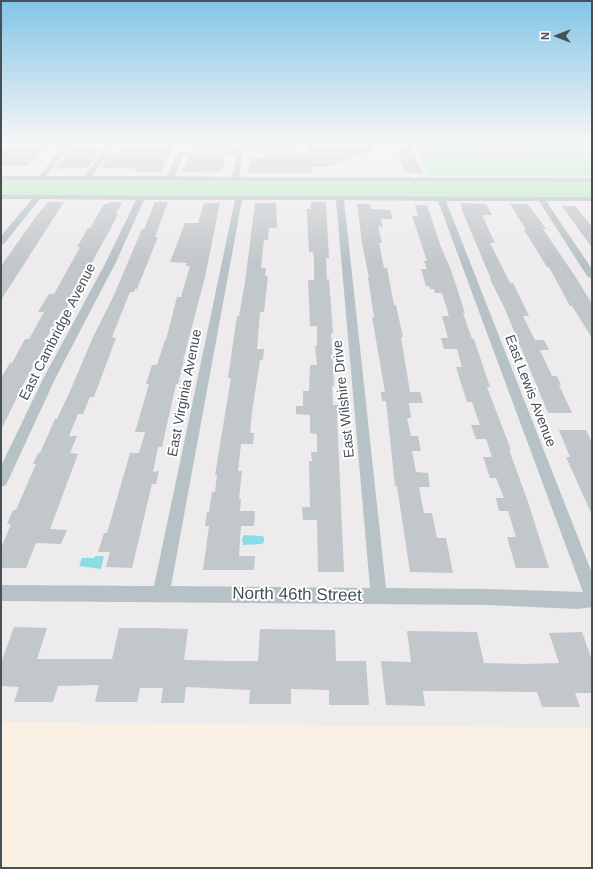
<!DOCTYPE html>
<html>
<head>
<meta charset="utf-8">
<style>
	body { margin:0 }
	#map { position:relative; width:593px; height:869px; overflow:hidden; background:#eeebec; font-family:Arial,sans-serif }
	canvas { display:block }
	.frame { position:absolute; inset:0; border:2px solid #455157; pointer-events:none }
	.north { position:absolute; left:537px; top:16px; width:40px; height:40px; -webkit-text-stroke:3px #fff; paint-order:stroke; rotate:270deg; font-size:11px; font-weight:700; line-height:16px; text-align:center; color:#455157 }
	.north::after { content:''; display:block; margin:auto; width:14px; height:18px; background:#455157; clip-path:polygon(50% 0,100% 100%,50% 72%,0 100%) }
</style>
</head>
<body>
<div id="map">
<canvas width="593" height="869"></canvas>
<div class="frame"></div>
<div class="north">N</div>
</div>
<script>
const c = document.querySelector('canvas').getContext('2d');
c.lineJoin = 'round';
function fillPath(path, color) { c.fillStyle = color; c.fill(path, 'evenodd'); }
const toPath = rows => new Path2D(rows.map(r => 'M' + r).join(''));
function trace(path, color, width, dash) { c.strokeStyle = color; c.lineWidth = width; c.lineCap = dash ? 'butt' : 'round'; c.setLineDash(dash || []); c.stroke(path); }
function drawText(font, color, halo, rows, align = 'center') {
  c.font = font + ' Arial,sans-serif'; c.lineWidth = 4; c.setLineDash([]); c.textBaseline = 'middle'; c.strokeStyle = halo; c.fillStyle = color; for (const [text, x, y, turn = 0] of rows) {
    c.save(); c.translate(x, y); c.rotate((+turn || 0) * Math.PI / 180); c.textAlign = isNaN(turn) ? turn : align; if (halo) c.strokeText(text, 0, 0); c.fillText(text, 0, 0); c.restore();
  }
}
const commercial = toPath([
	[1,722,592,728,592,868,1,868]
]);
const green = toPath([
	[415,142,581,142,592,153,592,176,428,175],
	[1,180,592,182,592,197,1,196]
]);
const water = toPath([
	[244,535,262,536,264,537,264,542,262,544,243,545,242,539],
	[95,556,104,556,101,569,79,566,82,558,94,558]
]);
const stream = toPath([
	[414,180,416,186]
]);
const building = toPath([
	[124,142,175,142,161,172,136,172,138,169,100,168,110,151,119,151],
	[193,142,228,142,229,143,227,149,190,150],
	[315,142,370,142,371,151,326,167,312,167,312,173,248,173,250,158,263,158,263,154,306,154,309,146,312,146],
	[398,142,409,142,422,173,405,173,397,149,402,151],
	[472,142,524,142,531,151,478,151],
	[40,143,47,144,28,166,1,166,1,148,23,148,27,144],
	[75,144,97,144,94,149,100,151,88,168,54,169],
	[188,156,226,156,222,171,182,172],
	[48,202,64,202,1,300,1,266,37,215],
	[110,202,122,202,116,214,118,214,112,226,65,311,62,311,46,339,49,339,24,383,1,430,1,378,10,363,12,363,25,339,29,339,44,312,38,312,49,294,54,294,80,247,77,247,88,228,90,228,104,204,108,204],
	[155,202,168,202,155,237,158,237,137,289,135,289,134,292,130,292,112,337,116,338,94,397,90,397,83,414,78,414,69,436,77,436,70,453,78,454,50,529,67,530,61,544,36,543,26,568,1,568,1,548,11,524,7,524,13,510,16,510,36,464,33,464,38,453,40,453,55,419,57,419,71,389,93,337,114,295,142,229,144,229],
	[311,202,326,202,329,258,326,258,327,280,329,279,333,333,331,333,334,386,332,386,333,405,338,405,339,415,337,415,344,572,318,572,317,520,303,520,302,507,310,507,309,461,312,461,311,452,317,452,317,434,310,433,310,415,296,414,296,406,303,406,303,391,309,391,310,365,317,365,315,346,317,346,317,326,310,326,308,280,314,280,314,258,313,252,309,252,308,236,307,209,311,209],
	[204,203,220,203,205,277,183,361,184,361,178,384,176,384,162,447,158,447,153,472,159,471,156,484,152,484,132,568,106,567,110,552,98,552,104,533,107,533,130,453,139,453,145,432,135,432,149,384,146,384,152,365,157,365,165,340,166,340,177,297,181,297,190,266,186,266,187,263,170,262,185,223,198,223],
	[255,203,276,203,277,228,269,228,268,240,264,240,261,268,266,268,265,276,268,276,264,312,260,312,257,349,264,349,263,360,260,360,252,412,250,433,254,433,253,444,241,444,238,471,242,471,239,499,241,499,240,511,255,511,254,526,241,526,239,556,255,556,254,570,203,570,209,526,205,526,207,512,209,512,212,492,215,492,217,475,215,475,231,378,228,378,235,329,237,316,239,316,245,282],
	[460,203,486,204,492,215,482,215,495,243,490,243,510,283,513,283,529,316,523,316,535,340,544,340,549,350,540,350,552,376,557,376,561,385,559,385,572,413,548,413,504,307,490,279,491,279,461,208,462,208],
	[357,204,370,204,371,209,390,210,393,219,381,219,383,227,378,226,382,243,379,243,384,268,387,268,394,305,396,305,403,337,401,337,410,392,420,392,423,403,409,403,411,418,407,418,411,436,418,436,421,451,412,451,416,472,428,473,430,487,419,487,424,513,432,513,437,538,446,538,453,573,410,572,397,486,395,486,386,401,382,401,381,392,385,392,372,317,374,317,368,278,369,278,362,243],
	[510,204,528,204,546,229,543,229,575,276,592,304,592,338,572,306,570,306,549,267,547,267,524,230,526,230],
	[415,205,427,205,441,247,451,270,465,313,463,313,472,339,474,339,490,387,487,387,511,450,509,450,527,499,549,568,516,568,507,537,516,537,508,511,499,511,496,498,504,498,496,478,490,478,483,457,492,457,486,439,476,439,471,425,480,425,472,402,467,402,459,377,456,367,462,367,457,349,444,349,441,338,448,338,442,316,449,316,442,293,435,293,434,289,430,289,429,286,426,286,421,269,427,269,424,261,427,261,412,216,418,216],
	[562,206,575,206,592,227,592,248],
	[559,430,586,430,592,443,592,515,566,457,570,457],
	[14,627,47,628,37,659,112,659,119,628,151,628,188,629,184,660,228,661,258,661,260,629,335,630,336,661,366,661,369,705,329,705,329,690,291,689,291,704,249,704,250,690,186,687,184,703,161,703,163,688,140,688,137,702,95,702,99,685,58,686,53,702,14,702,19,687,1,686,1,663],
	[407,631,477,632,484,663,524,664,559,663,549,633,582,632,592,660,592,693,575,693,580,707,542,707,537,692,450,691,423,691,425,706,386,705,381,661,411,662]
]);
const minor = toPath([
	[67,142,73,142,46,176,85,176,108,142,114,142,93,176,167,176,177,154,180,152,236,150,239,142,243,142,244,147,287,146,289,146,291,142,297,142,294,148,287,150,243,151,239,177,592,178,592,182,1,180,1,176,39,176,67,142],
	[236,154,232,177,175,176,183,155,236,154],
	[587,142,592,142,592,146,590,145,587,142],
	[1,195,592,197,592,201,546,201,592,269,592,279,587,276,539,201,446,201,592,573,592,607,578,609,488,605,1,601,1,585,154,586,235,200,144,200,116,262,55,379,6,485,1,487,1,466,43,379,106,262,136,200,40,199,4,244,1,245,1,236,32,199,1,199,1,195],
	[242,200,336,200,370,588,171,586,242,200],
	[344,200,438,201,583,592,488,589,386,588,344,200]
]);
const streetNames = [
	["East Cambridge Avenue",58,332,-63],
	["East Lewis Avenue",530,391,69],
	["East Virginia Avenue",185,393,-79],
	["East Wilshire Drive",344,399,-96]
];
const nearStreetnames = [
	["North 46th Street",297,595,1]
];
fillPath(commercial, '#faf1e4');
fillPath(green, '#bbebc8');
fillPath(water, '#8bdde5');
trace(stream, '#8bdde5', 2);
fillPath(building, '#c2c7cb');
fillPath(minor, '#b7c2c7');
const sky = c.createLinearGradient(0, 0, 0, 263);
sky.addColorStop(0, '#83c4e7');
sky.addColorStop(0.54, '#f7f6f6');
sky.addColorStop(1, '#f7f6f600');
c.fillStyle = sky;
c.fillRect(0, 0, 593, 263);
drawText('14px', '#455157', '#fff', streetNames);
drawText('17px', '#455157', '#fff', nearStreetnames);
</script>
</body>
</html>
